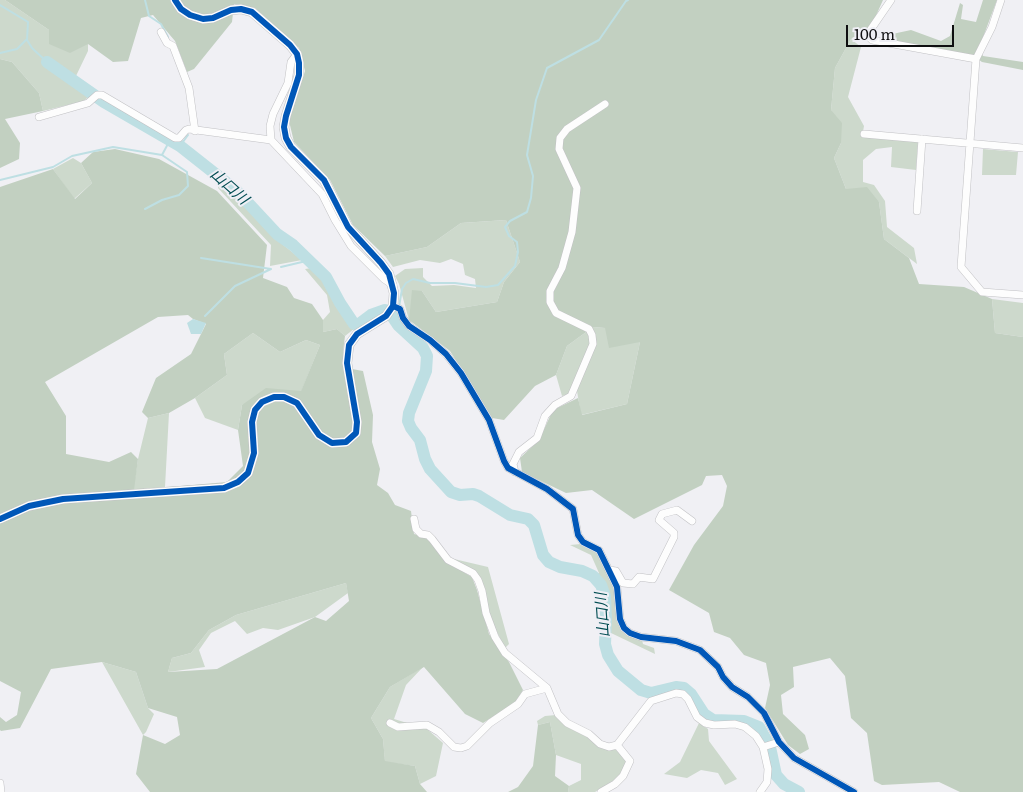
<!DOCTYPE html>
<html>
<head>
<meta charset="utf-8">
<style>
	body { margin:0 }
	#map { position:relative; width:1023px; height:792px; overflow:hidden; background:#f0f0f4; font-family:Literata,serif }
	canvas { display:block }
	.scale { position:absolute; left:846px; top:25px; width:108px; height:22px; box-sizing:border-box; border:2px solid #0e0e10; border-top:0; padding-left:6px; font-size:15px; line-height:18px; white-space:nowrap; color:#0e0e10; -webkit-text-stroke:4px #efeff5; paint-order:stroke }
</style>
</head>
<body>
<div id="map">
<canvas width="1023" height="792"></canvas>
<div class="scale">100 m</div>
</div>
<script>
const c = document.querySelector('canvas').getContext('2d');
c.lineJoin = 'round';
function fillPath(path, color) { c.fillStyle = color; c.fill(path, 'evenodd'); }
const toPath = rows => new Path2D(rows.map(r => 'M' + r).join(''));
function trace(path, color, width, dash) { c.strokeStyle = color; c.lineWidth = width; c.lineCap = dash ? 'butt' : 'round'; c.setLineDash(dash || []); c.stroke(path); }
function drawText(font, color, halo, rows, align = 'center') {
  c.font = font + ' Literata,"Noto Sans JP",serif'; c.lineWidth = 4; c.setLineDash([]); c.textBaseline = 'middle'; c.strokeStyle = halo; c.fillStyle = color; for (const [text, x, y, turn = 0] of rows) {
    c.save(); c.translate(x, y); c.rotate((+turn || 0) * Math.PI / 180); c.textAlign = isNaN(turn) ? turn : align; if (halo) c.strokeText(text, 0, 0); c.fillText(text, 0, 0); c.restore();
  }
}
const green = toPath([
	[0,0,5,0,49,30,88,44,88,51,75,78,95,90,84,101,43,111,39,93,12,62,0,59],
	[851,39,861,47,848,97,864,126,862,137,918,142,916,170,891,167,892,147,876,149,863,160,863,182,874,185,885,201,887,227,914,248,917,264,884,239,879,202,846,189,834,158,841,143,831,110,835,68],
	[983,149,1018,152,1016,175,982,175],
	[73,158,81,163,92,183,74,199,53,169],
	[219,183,233,193,271,235,302,260,270,266,271,245,218,188],
	[506,220,520,262,504,282,497,302,436,312,422,291,409,320,399,284,395,276,405,269,423,268,423,277,432,286,454,285,476,288,475,279,465,275,463,264,451,259,440,263,420,260,393,267,385,256,427,247,461,223],
	[312,268,323,278,336,306,354,329,345,336,337,329,323,332,323,320,330,312,327,295,305,269],
	[992,299,1023,303,1023,337,995,333],
	[593,327,605,328,640,342,627,404,581,415,577,391,562,396,556,375,567,346],
	[253,333,280,352,306,340,320,345,301,392,242,405,238,430,205,418,195,398,227,375,224,354],
	[169,413,165,487,133,490,138,459,148,418],
	[581,544,597,552,615,590,618,624,626,633,642,640,643,644,654,648,655,654,611,633,608,593,603,582,595,575,599,573,591,555,570,545],
	[454,559,488,567,509,644,505,648,491,620,477,573],
	[346,583,348,593,315,617,278,630,263,628,247,634,235,621,211,633,199,650,205,667,168,672,172,658,191,653,209,630,236,615],
	[102,662,136,672,148,708,154,714,146,732,143,735],
	[423,667,406,685,394,719,427,729,443,743,436,776,420,784,415,766,385,762,383,739,371,718,390,687],
	[556,715,615,749,628,761,618,778,595,792,568,792,569,786,581,780,581,764,556,755,550,722,538,725,537,721,545,716],
	[699,723,708,729,709,741,737,779,725,785,718,773,701,770,687,778,664,774,680,762]
]);
const forest = toPath([
	[5,0,883,0,870,29,851,39,835,68,831,110,842,123,841,143,834,158,846,189,867,187,879,202,884,239,909,258,919,284,964,287,992,299,995,333,1023,337,1023,792,960,792,939,782,882,785,874,781,867,733,851,718,845,676,830,658,793,667,794,687,781,695,783,714,805,735,809,749,800,754,788,745,765,708,770,685,766,663,744,655,730,638,714,632,709,613,669,590,694,545,723,506,727,486,722,475,706,476,702,485,634,519,592,490,566,493,522,472,520,458,539,440,553,410,578,398,582,415,627,404,640,342,609,348,605,328,593,327,567,346,556,375,535,386,504,420,492,418,450,351,409,320,412,290,422,291,436,312,497,302,504,282,520,262,506,220,461,223,427,247,385,256,353,225,330,180,294,142,289,121,305,71,299,48,255,8,234,4,232,22,194,69,187,72,175,41,153,15,141,18,128,61,113,62,88,44,70,53,49,44,49,30],
	[983,0,997,0,979,48,983,56,1023,62,1023,70,982,62,975,57,887,41,883,36,911,30,941,41,950,36,960,3,963,5,961,19,976,22],
	[0,59,12,62,39,93,43,111,5,119,20,143,19,159,0,168],
	[115,149,159,159,217,191,267,245,263,278,287,287,294,298,312,304,323,320,323,332,337,329,345,336,343,352,352,369,363,371,373,415,372,442,380,469,377,485,388,493,395,505,411,511,414,534,428,538,448,563,472,577,477,590,489,634,509,662,523,690,515,703,483,723,465,714,424,667,390,687,371,718,383,739,385,761,415,766,420,784,427,792,150,792,136,774,143,735,165,744,180,735,177,717,148,708,136,672,102,662,51,669,20,728,1,731,0,730,0,717,6,722,17,715,21,692,0,681,0,187,53,169,75,199,92,183,81,163,93,152],
	[188,315,193,319,206,324,191,354,156,378,142,412,148,418,169,413,195,398,227,375,224,354,253,333,280,352,306,340,320,345,301,391,266,388,242,405,238,430,243,466,227,482,134,490,138,459,131,452,109,462,66,454,66,416,45,382,158,317],
	[346,583,349,601,326,621,315,617,217,669,168,672,172,658,191,653,209,630,236,615],
	[550,722,556,755,555,776,569,786,568,792,508,792,518,787,533,766,538,725]
]);
const water = toPath([
	[193,319,206,323,201,334,191,334,187,323]
]);
const stream = toPath([
	[145,0,149,16,161,24,168,37],
	[0,5,28,22,27,40,32,48,47,62],
	[0,53,17,49,26,40],
	[180,146,188,135],
	[0,180,53,167,72,156,113,147,162,155,170,140],
	[145,209,162,200,179,195,188,186,187,172,162,155],
	[201,258,271,269,235,286,205,316],
	[281,267,302,262,311,262],
	[399,307,402,289,406,283,413,279,430,283,455,283,486,287,498,285,515,266,518,252,517,242,509,236,505,227,510,221,527,212,531,198,533,176,527,155,536,100,547,68,599,40,626,1,628,0],
	[395,319,397,311]
]);
const river = toPath([
	[47,62,104,102,180,146,237,191,277,234,293,245,326,277,340,303,354,324,359,324,371,315,385,310],
	[392,316,398,325,423,348,427,356,426,371,409,413,408,421,411,428,420,440,425,459,430,469,451,492,460,495,473,494,479,496,510,515,528,519,534,525,543,555,549,562,560,567,582,571,593,576,601,585,605,596,606,620,605,644,608,655,618,671,641,690,651,693,676,687,684,688,691,694,704,714,713,720,744,721,759,727,770,747,776,775,784,784,799,792]
]);
const minor = toPath([
	[891,0,869,32,869,37,872,40,976,59],
	[1001,0,992,27,976,59,961,267,982,292,1023,295],
	[161,32,167,43,173,46,189,88,195,131],
	[297,54,291,62,288,83,273,114,270,126,271,140,322,194,335,220,351,246,384,279,393,285],
	[39,117,88,103,97,95,102,95,175,138,179,138,186,130,189,129,271,140],
	[864,134,1023,148],
	[917,211,922,139],
	[393,306,400,309,403,318,409,326,430,340,446,354,461,373,489,420,504,461,508,468,547,489,573,509,578,535,583,542,599,550,617,587,620,619,624,628,630,633,641,637,676,641,700,650,718,667,723,677,732,687,748,697,764,713,779,742,794,758,854,792],
	[515,472,513,464,519,452,537,438,545,416,555,405,571,396,593,344,592,335,589,329,556,313,550,302,550,291,562,268,572,232,577,188,559,149,560,138,567,129,605,104],
	[414,519,416,529,421,534,428,535,432,539,448,560,473,573,478,580,482,591,486,613,495,637,505,653,547,688,558,714,567,723,589,734,600,744,609,747,617,745,651,701,676,693,683,694,688,699,697,717,705,723,714,725,735,724,745,727,756,736,763,747,768,769,767,782,760,792],
	[609,570,616,571,623,583,633,584,639,577,653,579,674,537,674,533,659,520,662,514,677,510,692,521],
	[390,723,398,727,427,725,439,732,454,747,461,748,467,746,490,723,518,704,525,694,547,688],
	[763,747,779,742],
	[0,783,1,792],
	[601,792,615,784,623,776,630,761,617,745]
]);
const tertiary = toPath([
	[0,519,29,506,63,499,224,488,238,482,248,473,254,453,252,422,255,410,262,402,274,397,284,397,297,403,319,435,332,443,346,442,356,433,357,422,347,363,349,345,357,334,386,316,393,306,394,293,389,274,381,263,348,227,324,180,291,147,286,138,284,127,286,116,299,75,299,63,297,54,290,45,252,12,241,9,231,10,213,18,203,19,190,15,181,9,175,0]
]);
const cycleway = toPath([
	[393,306,400,309,403,318,409,326,430,340,446,354,461,373,489,420,504,461,508,468,547,489,573,509,578,535,583,542,599,550,617,587,620,619,624,628,630,633,641,637,676,641,700,650,718,667,723,677,732,687,748,697,764,713,779,742,794,758,854,792],
	[0,519,29,506,63,499,224,488,238,482,248,473,254,453,252,422,255,410,262,402,274,397,284,397,297,403,319,435,332,443,346,442,356,433,357,422,347,363,349,345,357,334,386,316,393,306,394,293,389,274,381,263,348,227,324,180,291,147,286,138,284,127,286,116,299,75,299,63,297,54,290,45,252,12,241,9,231,10,213,18,203,19,190,15,181,9,175,0]
]);
const waterNames = [
	["山口川",229,187,42],
	["山口川",603,615,-94]
];
fillPath(green, '#cdd9cc');
fillPath(forest, '#c2d0c1');
fillPath(water, '#bedfe3');
trace(stream, '#bedfe3', 2);
trace(river, '#bedfe3', 12);
trace(minor, '#c1c1c4', 8);
trace(tertiary, '#c1c1c4', 10);
trace(minor, '#fdfdfd', 7);
trace(tertiary, '#fdfdfd', 9);
trace(cycleway, '#0057b8', 6);
drawText('italic 15px', '#024d52', '#efeff5', waterNames);
</script>
</body>
</html>
